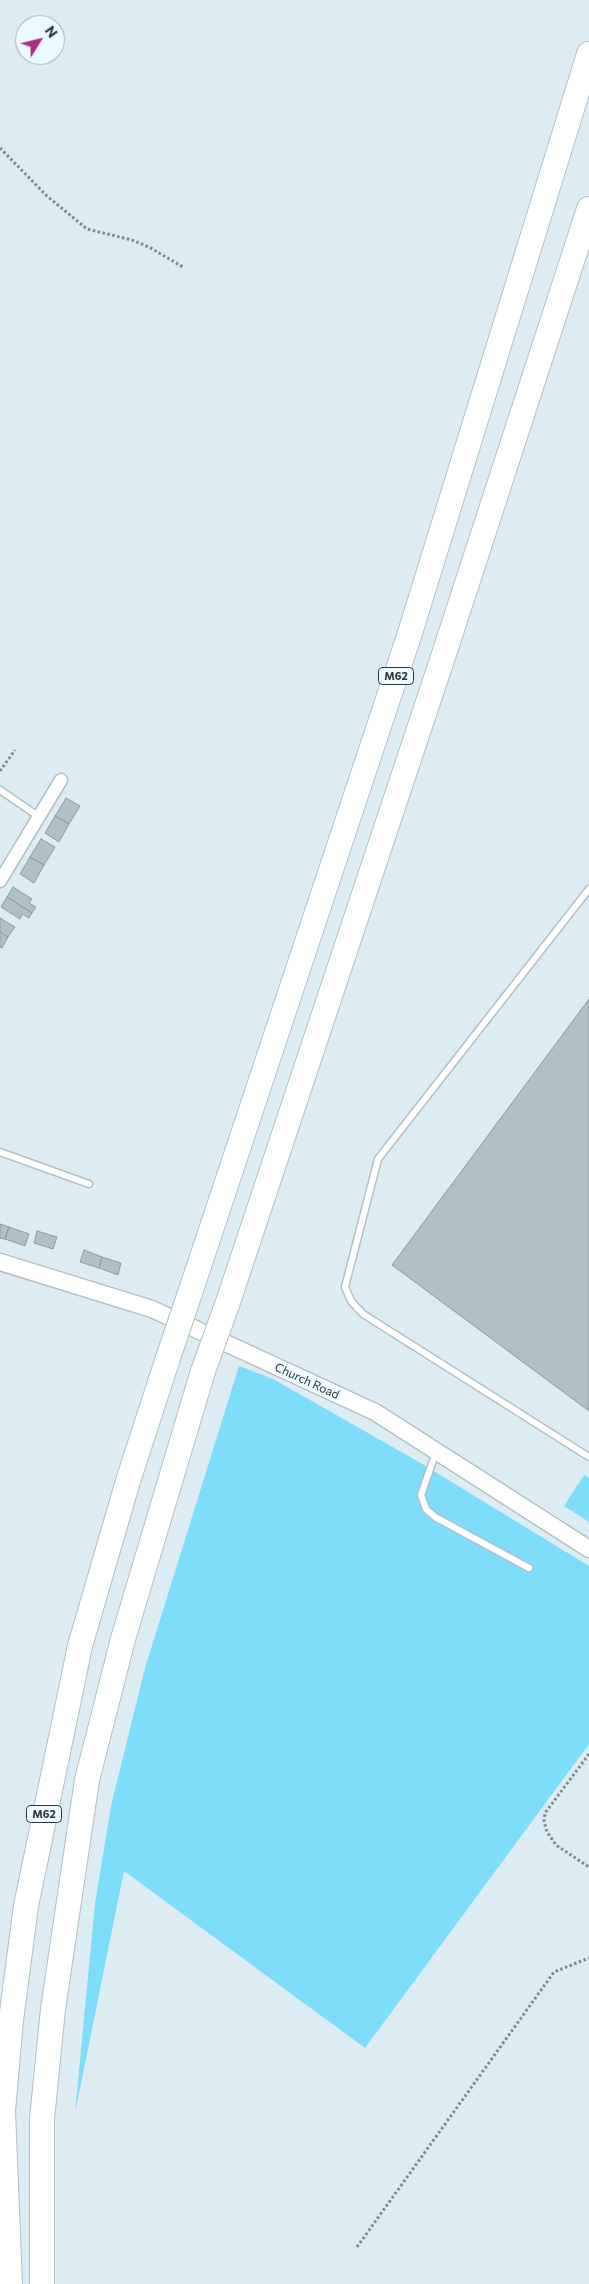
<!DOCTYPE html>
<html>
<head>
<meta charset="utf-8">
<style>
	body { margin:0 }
	#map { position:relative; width:589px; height:2284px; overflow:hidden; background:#dcecf2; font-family:Commissioner,sans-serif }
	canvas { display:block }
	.north { position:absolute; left:15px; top:15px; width:50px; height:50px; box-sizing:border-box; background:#eafaff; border:1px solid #a0acb0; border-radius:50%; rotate:54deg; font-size:14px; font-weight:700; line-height:20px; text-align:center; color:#313739 }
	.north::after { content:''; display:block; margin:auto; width:18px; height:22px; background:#ab2e7f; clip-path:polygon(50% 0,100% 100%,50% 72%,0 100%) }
</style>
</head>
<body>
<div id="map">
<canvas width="589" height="2284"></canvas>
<div class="north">N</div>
</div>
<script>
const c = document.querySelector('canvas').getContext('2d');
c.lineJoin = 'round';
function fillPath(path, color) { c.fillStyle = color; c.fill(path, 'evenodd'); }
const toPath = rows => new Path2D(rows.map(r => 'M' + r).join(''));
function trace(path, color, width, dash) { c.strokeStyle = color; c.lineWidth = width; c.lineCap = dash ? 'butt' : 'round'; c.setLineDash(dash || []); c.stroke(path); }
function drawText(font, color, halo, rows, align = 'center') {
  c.font = font + ' Commissioner,sans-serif'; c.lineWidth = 5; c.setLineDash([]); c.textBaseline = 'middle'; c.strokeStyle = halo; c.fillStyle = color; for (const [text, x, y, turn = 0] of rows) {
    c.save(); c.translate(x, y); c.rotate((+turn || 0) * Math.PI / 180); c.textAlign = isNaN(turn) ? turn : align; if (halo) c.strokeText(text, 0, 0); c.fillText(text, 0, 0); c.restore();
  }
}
const green = toPath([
	[239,1366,273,1379,419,1462,589,1566,589,1744,365,2048,124,1871,75,2113,95,1903,111,1806,145,1668],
	[584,1475,589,1478,589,1522,564,1506]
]);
const building = toPath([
	[66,798,80,806,69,824,55,816,66,798],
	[55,816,69,824,59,842,45,833,55,816],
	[41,839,55,847,44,865,30,857,41,839],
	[30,857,44,865,34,883,20,874,30,857],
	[13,887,32,899,29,903,36,907,32,913,7,897,13,887],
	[7,897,32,913,29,918,22,914,20,919,1,907,7,897],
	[0,918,15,927,8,937,0,932,0,918],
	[0,932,8,937,2,948,0,947,0,932],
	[589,999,589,1411,392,1265,589,999],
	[0,1224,9,1227,5,1239,0,1238,0,1224],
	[9,1227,29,1234,25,1246,5,1239,9,1227],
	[37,1231,57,1237,53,1249,34,1243,37,1231],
	[84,1250,102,1257,99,1268,80,1262,84,1250],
	[102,1257,121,1263,118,1275,99,1268,102,1257]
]);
const path = toPath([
	[0,148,47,196,87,229,132,240,149,247,183,267],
	[0,771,15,750],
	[589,1754,545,1813,544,1821,547,1832,556,1845,589,1867],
	[357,2247,554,1972,589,1958]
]);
const service = toPath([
	[0,790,38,816],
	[589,889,378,1159,345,1287,351,1301,363,1314,589,1457],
	[0,1152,89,1184],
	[436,1452,421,1495,426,1509,435,1517,529,1568]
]);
const minor = toPath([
	[0,881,61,780]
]);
const tertiary = toPath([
	[0,1262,152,1309,375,1412,589,1549]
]);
const motorway = toPath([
	[190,1293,410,633,589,54],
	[227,1305,444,654,589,209],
	[10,2284,3,2111,11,2020,26,1906,80,1646,128,1481,168,1358],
	[42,2284,42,2119,53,2009,87,1780,123,1639,203,1371]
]);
const motorwayBridge = toPath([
	[168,1358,190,1293],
	[203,1371,227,1305]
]);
const shields = [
	[396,676,35],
	[44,1814,35]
];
const shieldNames = [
	["M62",396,676],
	["M62",44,1814]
];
const streetNames = [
	["Church Road",307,1381,25]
];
fillPath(green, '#7dddfb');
fillPath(building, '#b0c0c5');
trace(building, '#8f9da2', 1);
trace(service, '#b1c1c6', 9);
trace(minor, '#b1c1c6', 15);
trace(tertiary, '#b1c1c6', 19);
trace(motorway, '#b1c1c6', 26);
trace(path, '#7f898d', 3, [2.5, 2.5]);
trace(service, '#fff', 6);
trace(minor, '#fff', 12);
trace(tertiary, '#fff', 16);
trace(motorway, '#fff', 24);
trace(motorwayBridge, '#b1c1c6', 26, []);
trace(motorwayBridge, '#fff', 24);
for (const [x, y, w] of shields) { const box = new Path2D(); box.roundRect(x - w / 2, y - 8.5, w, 17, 4); c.fillStyle = '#eafaff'; c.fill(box); trace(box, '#313739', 1); }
drawText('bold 11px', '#313739', null, shieldNames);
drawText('12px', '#313739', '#eafaff', streetNames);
</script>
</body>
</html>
